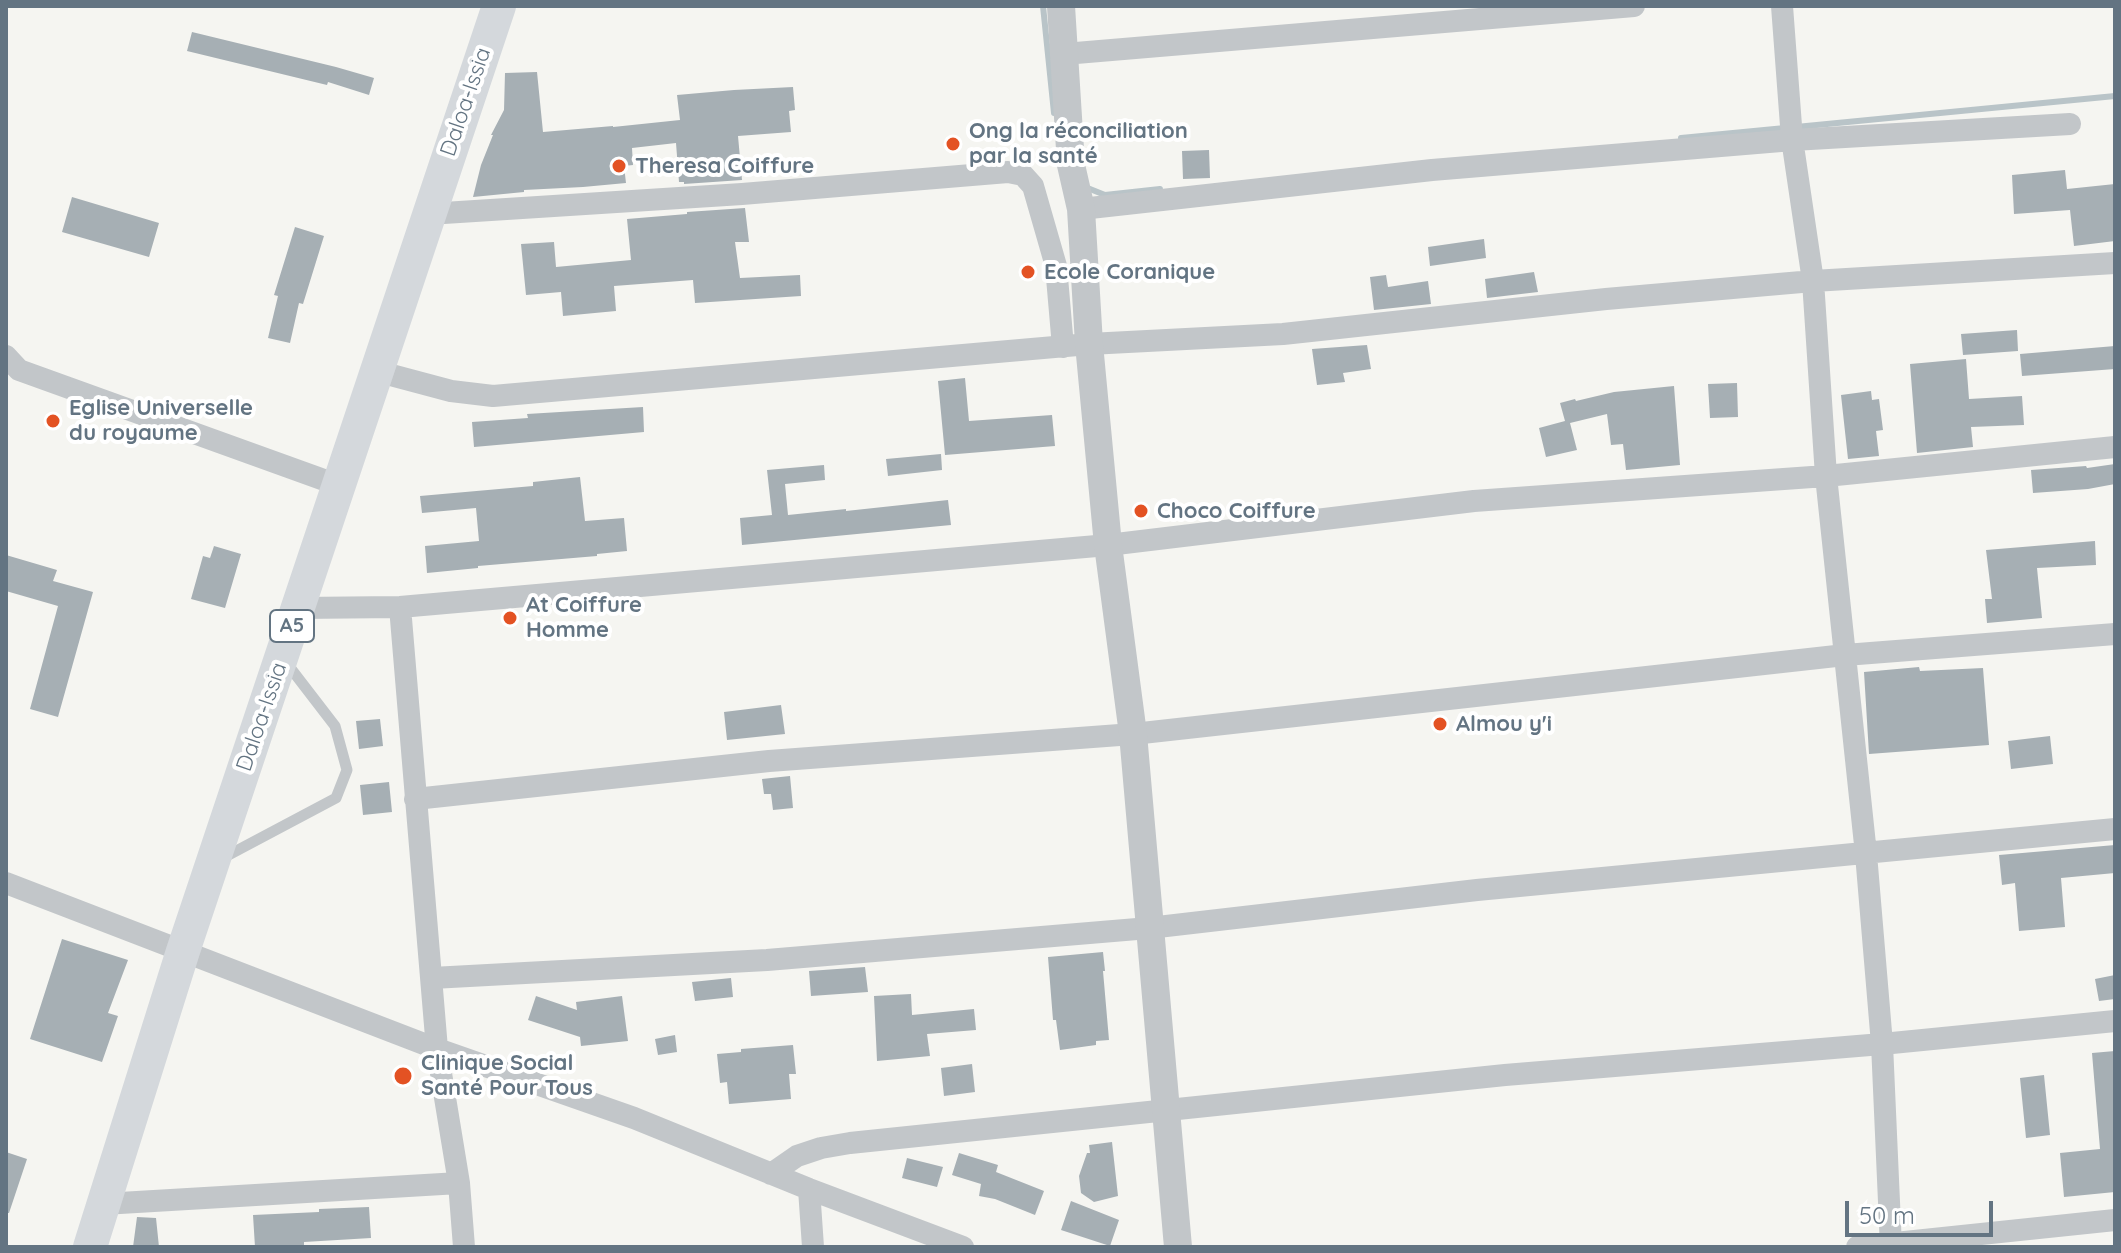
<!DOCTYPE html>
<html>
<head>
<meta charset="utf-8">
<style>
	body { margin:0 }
	#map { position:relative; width:2121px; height:1253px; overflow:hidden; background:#f5f5f1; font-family:Quicksand,sans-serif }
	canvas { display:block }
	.frame { position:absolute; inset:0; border:8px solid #637482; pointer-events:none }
	.scale { position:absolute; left:1845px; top:1201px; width:148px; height:36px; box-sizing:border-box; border:4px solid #637482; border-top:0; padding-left:10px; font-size:24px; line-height:28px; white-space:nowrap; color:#637482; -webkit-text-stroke:6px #fff; paint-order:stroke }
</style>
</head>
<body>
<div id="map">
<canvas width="2121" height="1253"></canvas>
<div class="frame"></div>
<div class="scale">50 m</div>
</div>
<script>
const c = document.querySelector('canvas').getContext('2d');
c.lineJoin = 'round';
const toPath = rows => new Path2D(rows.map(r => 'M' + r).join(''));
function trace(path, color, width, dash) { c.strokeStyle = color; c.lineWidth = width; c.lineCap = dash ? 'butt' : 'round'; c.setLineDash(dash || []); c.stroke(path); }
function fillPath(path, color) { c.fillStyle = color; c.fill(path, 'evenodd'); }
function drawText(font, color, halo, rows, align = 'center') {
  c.font = font + ' Quicksand,sans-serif'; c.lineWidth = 8; c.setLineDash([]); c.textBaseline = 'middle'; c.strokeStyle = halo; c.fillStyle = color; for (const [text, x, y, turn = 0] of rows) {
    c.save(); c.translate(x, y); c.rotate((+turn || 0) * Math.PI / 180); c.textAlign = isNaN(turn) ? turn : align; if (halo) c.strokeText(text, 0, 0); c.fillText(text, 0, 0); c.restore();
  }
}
const stream = toPath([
	[1043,6,1054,113],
	[1796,127,2115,96],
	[1681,138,1785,128],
	[1085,187,1105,195,1160,189]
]);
const building = toPath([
	[192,32,336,67,374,78,369,95,328,82,327,85,187,51],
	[537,72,543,132,613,126,613,127,680,120,677,95,734,90,793,87,795,110,789,111,791,132,738,136,742,180,684,184,684,182,679,182,676,143,632,148,633,165,624,166,626,183,583,187,524,190,524,192,473,197,481,165,493,135,491,135,504,110,505,73],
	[1209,150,1210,178,1183,179,1182,151],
	[2065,170,2067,189,2115,184,2115,241,2074,246,2070,210,2014,214,2012,175],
	[72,197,159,223,149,257,62,232],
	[745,208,749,242,735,242,740,278,800,275,801,296,695,303,693,280,614,286,616,311,563,316,561,292,526,295,521,244,554,242,556,267,631,260,627,219,687,214,687,212],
	[295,227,324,236,303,304,299,303,290,343,268,338,278,296,274,295],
	[1484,239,1486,258,1430,266,1428,247],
	[1534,272,1538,292,1487,298,1485,279],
	[1386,275,1388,287,1428,281,1431,304,1374,310,1370,277],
	[2017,330,2018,351,1963,355,1961,334],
	[1367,345,1371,369,1343,373,1345,382,1317,385,1312,349],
	[2115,346,2115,369,2022,376,2020,354],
	[1966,359,1969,399,2022,396,2024,425,1971,427,1973,447,1917,453,1910,364],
	[965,378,969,421,1052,415,1055,446,945,455,938,381],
	[1737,383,1738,417,1710,418,1708,384],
	[1674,386,1680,465,1626,470,1623,444,1611,445,1607,414,1570,423,1577,450,1546,457,1539,428,1565,421,1560,403,1575,399,1576,401,1614,392],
	[1871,391,1872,400,1879,399,1883,430,1876,431,1879,456,1848,459,1841,395],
	[643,407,644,432,474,447,472,422,528,418,527,414],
	[941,454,942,470,888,476,886,459],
	[2115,464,2115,484,2088,489,2033,493,2031,470,2086,466,2087,468],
	[824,465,825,480,785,484,788,515,846,509,846,511,948,500,951,525,742,545,740,518,772,515,767,470],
	[580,477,585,521,624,518,627,551,597,554,597,556,478,566,478,568,427,573,425,546,479,541,476,508,422,513,420,496,533,486,533,482],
	[2095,541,2096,565,2037,568,2042,618,1987,623,1985,599,1992,599,1986,550],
	[214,546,241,554,225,608,191,599,203,556,210,558],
	[6,555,57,570,53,581,93,592,58,717,30,709,58,606,6,591],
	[1919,667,1920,671,1983,668,1989,745,1869,754,1864,672],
	[781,705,785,734,727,740,724,712],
	[380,719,383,746,359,749,356,721],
	[2050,736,2053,764,2011,769,2008,741],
	[790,776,793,808,773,810,771,794,764,794,762,779],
	[389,782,392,812,363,815,360,785],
	[2115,845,2115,873,2061,878,2065,927,2019,931,2015,883,2002,885,1999,855],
	[62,939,128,960,108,1013,118,1016,102,1062,30,1039],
	[1103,952,1105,971,1103,971,1109,1040,1096,1041,1096,1045,1060,1050,1056,1020,1053,1020,1048,957],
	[865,967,868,992,811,996,809,971],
	[2115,975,2115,999,2099,1001,2095,979],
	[731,978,733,997,695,1001,692,982],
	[911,994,912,1015,974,1009,976,1030,927,1034,930,1056,877,1061,874,996],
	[536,996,577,1010,576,1002,622,996,628,1041,581,1046,580,1037,528,1020],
	[675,1035,677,1052,658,1055,655,1039],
	[793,1045,796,1074,789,1074,791,1099,729,1104,727,1082,720,1083,717,1054,741,1052,741,1049],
	[2115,1051,2115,1192,2064,1197,2060,1153,2100,1149,2092,1053],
	[972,1064,975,1092,944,1096,941,1068],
	[2044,1075,2050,1135,2026,1138,2020,1078],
	[1112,1142,1118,1196,1094,1202,1081,1193,1079,1176,1087,1153,1090,1153,1089,1145],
	[6,1152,27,1159,9,1213,6,1213],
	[959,1153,998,1165,996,1172,1044,1191,1035,1215,995,1199,979,1196,981,1184,952,1175],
	[907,1158,943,1167,937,1187,902,1178],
	[1071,1201,1119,1220,1110,1246,1061,1230],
	[369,1207,371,1238,304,1242,304,1246,255,1247,253,1215,319,1212,319,1209],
	[137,1217,156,1218,159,1247,133,1247]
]);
const service = toPath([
	[221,859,336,798,347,770,335,726,285,661]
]);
const minor = toPath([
	[1782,6,1792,139,1813,281,1826,476,1866,854,1882,1044,1891,1247],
	[1064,54,1634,6],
	[1081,209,1432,170,1793,140,2070,124],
	[428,214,742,194,1008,172,1023,175,1033,186,1056,266,1063,347],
	[6,356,19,370,338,485],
	[376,371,451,391,493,396,1089,344,1283,334,1606,299,1813,281,2115,263],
	[400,607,437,1049,459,1183,464,1247],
	[298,608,400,607,1108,545,1474,501,1826,476,2115,447],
	[415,799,769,761,1133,734,1845,655,2115,634],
	[6,883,437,1049,634,1118,809,1189,963,1247],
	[432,978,767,960,1149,928,1477,890,2115,829],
	[771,1174,797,1156,821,1148,850,1143,1505,1075,1882,1044,2115,1021],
	[809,1189,813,1247],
	[103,1204,459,1183],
	[1857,1247,2115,1220]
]);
const tertiary = toPath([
	[1061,6,1071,165,1081,209,1089,344,1108,545,1133,734,1178,1247]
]);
const primary = toPath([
	[90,1247,183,951,499,6]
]);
const markers = [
	[953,144,8,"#e35223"],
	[619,166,8,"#e35223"],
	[1028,272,8,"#e35223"],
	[53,421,8,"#e35223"],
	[1141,511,8,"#e35223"],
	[510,618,8,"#e35223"],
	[1440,724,8,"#e35223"],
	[403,1076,10,"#e35223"]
];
const shields = [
	[292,626,44]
];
const shieldNames = [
	["A5",292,626]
];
const streetNames = [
	["Daloa-Issia",466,102,-71],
	["Daloa-Issia",262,717,-71]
];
const poiNames = [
	["Ong la réconciliation",969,131],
	["par la santé",969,156],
	["Theresa Coiffure",635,166],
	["Ecole Coranique",1044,272],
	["Eglise Universelle",69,408],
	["du royaume",69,433],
	["Choco Coiffure",1157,511],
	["At Coiffure",526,605],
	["Homme",526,630],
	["Almou y'i",1456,724],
	["Clinique Social",421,1063],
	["Santé Pour Tous",421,1088]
];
trace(stream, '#b9c4c8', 6);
fillPath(building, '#a6afb4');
trace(service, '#c2c6c9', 11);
trace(minor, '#c2c6c9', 22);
trace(tertiary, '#c2c6c9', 28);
trace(primary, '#d4d8dc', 34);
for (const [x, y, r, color] of markers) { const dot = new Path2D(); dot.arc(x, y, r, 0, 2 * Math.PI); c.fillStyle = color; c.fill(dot); trace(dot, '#fff', 3); }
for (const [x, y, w] of shields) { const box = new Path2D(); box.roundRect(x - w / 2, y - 16, w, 32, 6); c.fillStyle = '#fff'; c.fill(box); trace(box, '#637482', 2); }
drawText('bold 20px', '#637482', null, shieldNames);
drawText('22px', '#637482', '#fff', streetNames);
drawText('bold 22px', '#637482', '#fff', poiNames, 'left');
</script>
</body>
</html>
